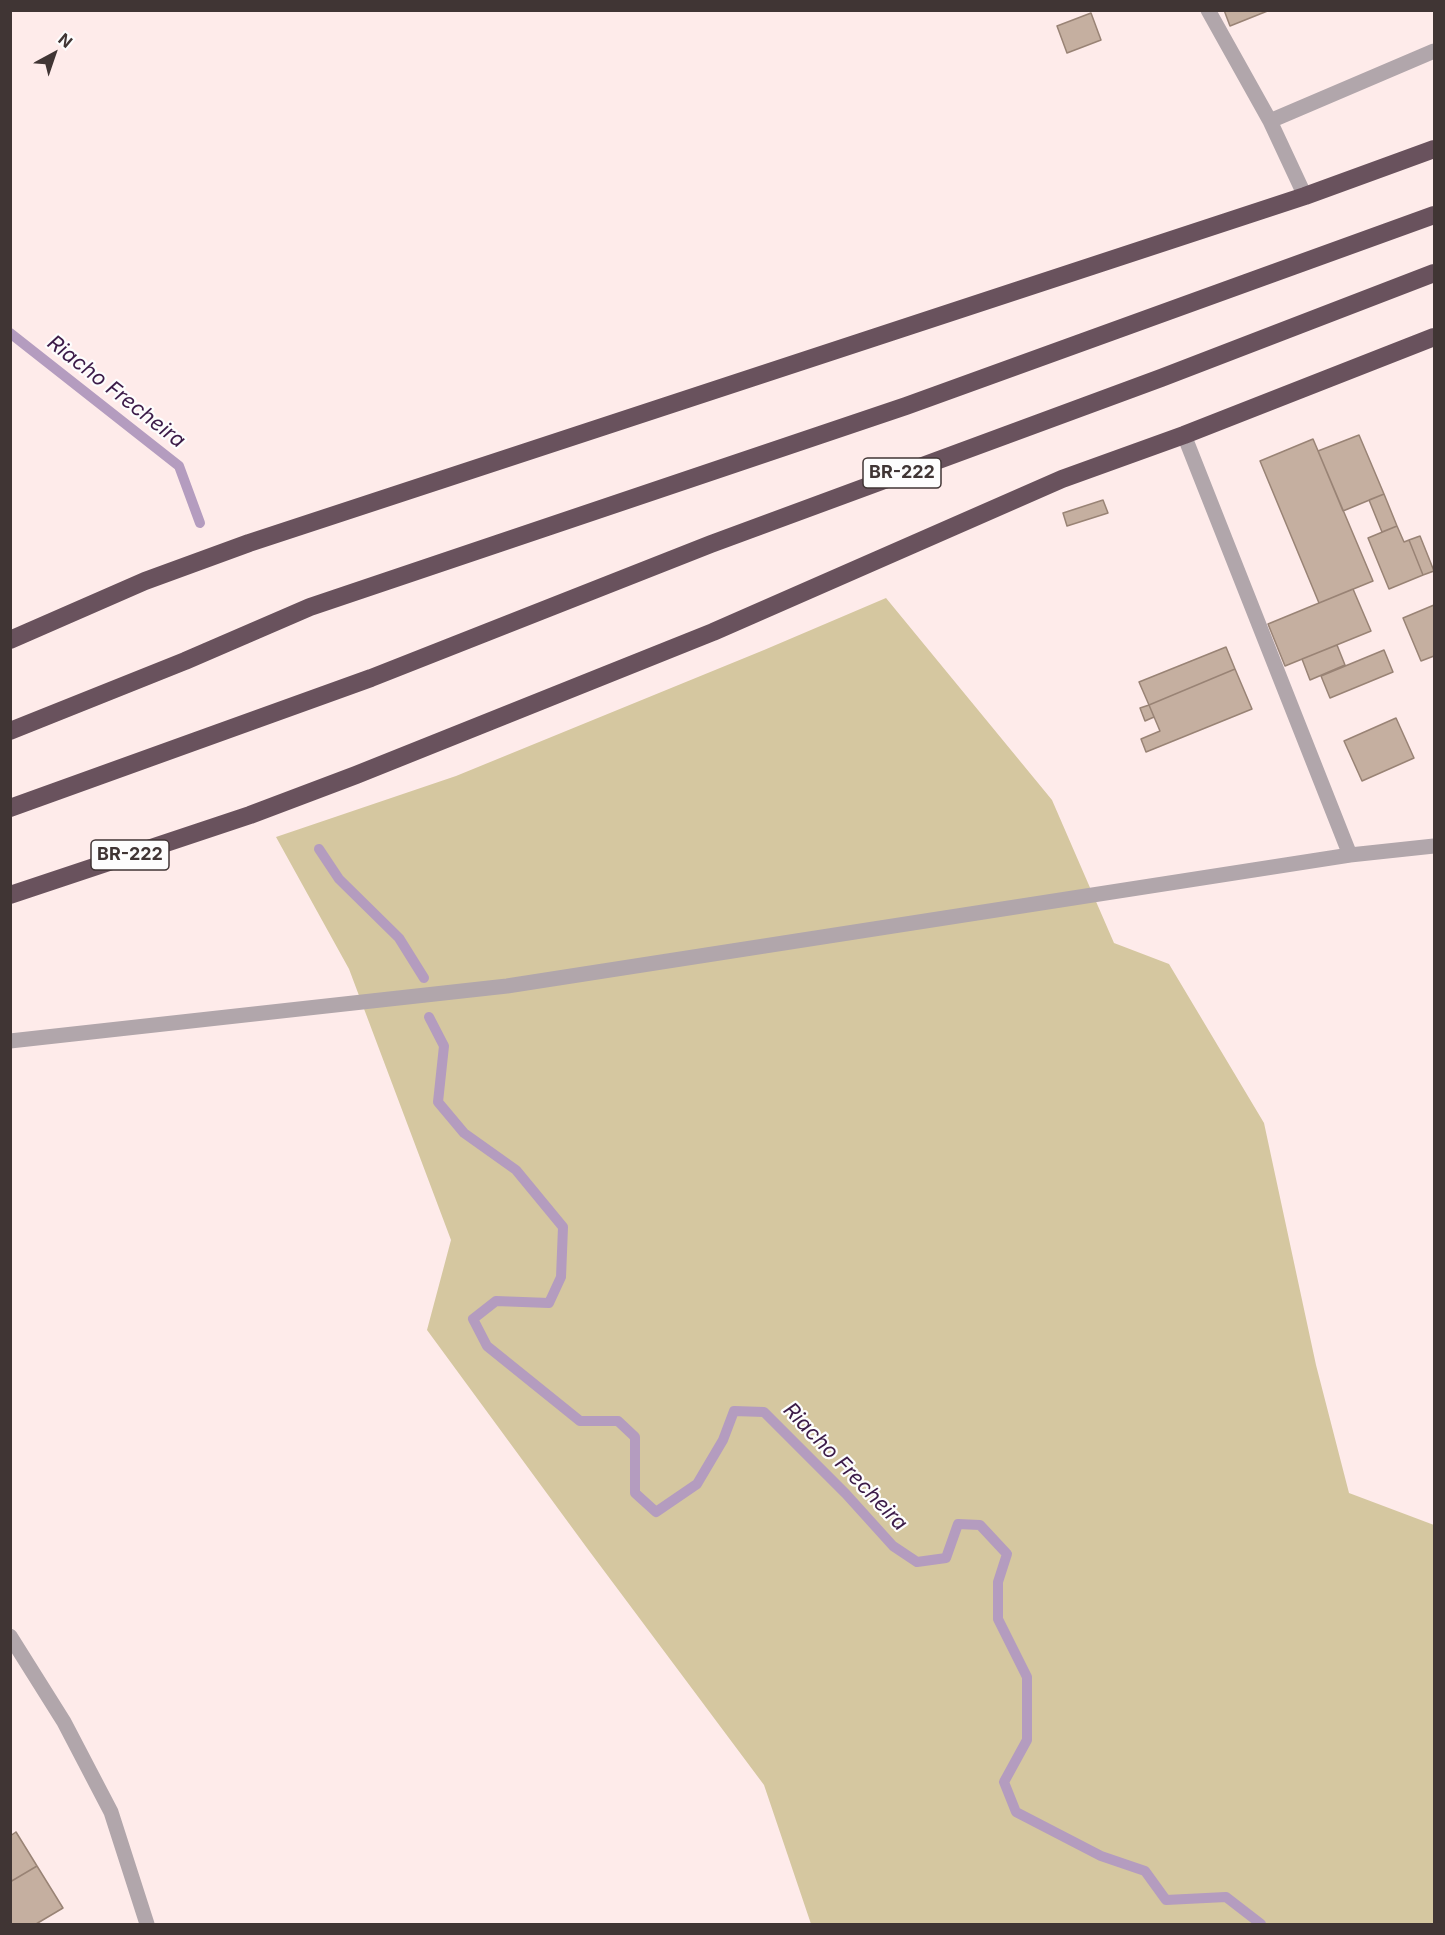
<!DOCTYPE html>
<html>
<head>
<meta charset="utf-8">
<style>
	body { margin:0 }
	#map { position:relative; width:1445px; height:1935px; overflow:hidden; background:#feebea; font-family:Inter,sans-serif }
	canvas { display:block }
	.frame { position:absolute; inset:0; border:12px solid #403534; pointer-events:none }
	.north { position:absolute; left:24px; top:24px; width:60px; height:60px; -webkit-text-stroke:4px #fdfdfd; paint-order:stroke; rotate:40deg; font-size:16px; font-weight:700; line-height:24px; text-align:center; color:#403534 }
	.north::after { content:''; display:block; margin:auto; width:21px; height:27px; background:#403534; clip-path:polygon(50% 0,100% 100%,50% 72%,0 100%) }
</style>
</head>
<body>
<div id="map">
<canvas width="1445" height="1935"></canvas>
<div class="frame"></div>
<div class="north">N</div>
</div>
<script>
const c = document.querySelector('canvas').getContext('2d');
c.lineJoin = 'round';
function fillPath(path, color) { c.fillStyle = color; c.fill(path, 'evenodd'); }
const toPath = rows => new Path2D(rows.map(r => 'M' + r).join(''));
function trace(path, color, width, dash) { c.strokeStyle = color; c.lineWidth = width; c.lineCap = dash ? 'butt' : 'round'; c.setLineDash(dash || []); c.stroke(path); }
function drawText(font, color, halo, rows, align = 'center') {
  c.font = font + ' Inter,sans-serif'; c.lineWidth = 4.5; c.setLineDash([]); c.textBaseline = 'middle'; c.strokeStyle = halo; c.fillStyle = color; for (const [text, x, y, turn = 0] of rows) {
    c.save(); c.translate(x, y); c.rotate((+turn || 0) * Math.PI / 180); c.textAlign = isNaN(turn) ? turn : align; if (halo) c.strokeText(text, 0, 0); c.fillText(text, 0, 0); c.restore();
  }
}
const green = toPath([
	[886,598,1052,800,1114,943,1169,964,1264,1123,1316,1365,1349,1493,1434,1525,1434,1924,811,1924,764,1785,587,1548,427,1330,451,1240,349,969,276,837,456,776,764,650]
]);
const stream = toPath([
	[10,333,179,466,200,523],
	[319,849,339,879,399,938,424,978],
	[429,1017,444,1046,438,1102,464,1133,516,1170,563,1227,561,1277,549,1303,496,1301,473,1319,487,1346,580,1421,618,1421,635,1437,635,1493,656,1512,697,1484,723,1440,734,1411,764,1412,846,1494,893,1546,917,1562,946,1558,958,1524,980,1525,1007,1554,998,1582,998,1619,1027,1677,1027,1740,1004,1782,1016,1812,1101,1856,1145,1871,1166,1900,1226,1897,1261,1924]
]);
const building = toPath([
	[1224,10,1270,10,1230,26,1224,10],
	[1091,13,1101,40,1067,53,1057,26,1091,13],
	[1359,435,1384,494,1343,511,1318,451,1359,435],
	[1313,439,1373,581,1319,603,1260,461,1313,439],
	[1384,494,1397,526,1382,532,1369,500,1384,494],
	[1103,500,1108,513,1067,526,1063,513,1103,500],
	[1397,526,1404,542,1409,540,1423,575,1389,589,1368,538,1397,526],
	[1420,536,1434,571,1423,575,1409,540,1420,536],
	[1353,589,1371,631,1285,666,1268,624,1353,589],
	[1434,605,1434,656,1421,661,1403,618,1434,605],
	[1337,645,1345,665,1310,680,1302,659,1337,645],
	[1226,647,1235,669,1149,705,1139,682,1226,647],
	[1384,650,1393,672,1330,698,1321,676,1384,650],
	[1235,669,1252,709,1146,752,1141,739,1160,731,1149,705,1235,669],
	[1149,705,1154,717,1145,721,1140,708,1149,705],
	[1396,718,1414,758,1362,781,1344,741,1396,718],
	[16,1832,37,1866,10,1882,10,1836,16,1832],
	[37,1866,63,1908,36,1924,10,1924,10,1882,37,1866]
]);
const street = toPath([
	[1208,10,1270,121,1305,196],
	[1270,121,1434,51],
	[1184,435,1350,855],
	[10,1041,507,986,1350,855,1434,846],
	[10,1636,64,1722,111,1812,147,1924]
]);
const highway = toPath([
	[10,640,145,581,249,543,1305,196,1434,149],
	[10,731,185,661,310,607,906,406,1434,215],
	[10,808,371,678,711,544,1161,378,1434,273],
	[10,895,250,815,356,775,713,632,1062,479,1184,435,1434,337]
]);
const shields = [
	[902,473,78],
	[130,855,78]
];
const shieldNames = [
	["BR-222",902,473],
	["BR-222",130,855]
];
const waterNames = [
	["Riacho Frecheira",116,392,38],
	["Riacho Frecheira",845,1467,46]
];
fillPath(green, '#d5c7a0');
trace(stream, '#b49cbf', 10);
fillPath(building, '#c5afa0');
trace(building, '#998375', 1.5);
trace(street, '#b1a6ab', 15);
trace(highway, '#69525d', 18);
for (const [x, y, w] of shields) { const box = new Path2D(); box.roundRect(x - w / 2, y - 15, w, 30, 4.5); c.fillStyle = '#fdfdfd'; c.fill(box); trace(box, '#403534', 1.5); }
drawText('bold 18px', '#403534', null, shieldNames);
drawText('italic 21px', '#3c1b48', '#fdfdfd', waterNames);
</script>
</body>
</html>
